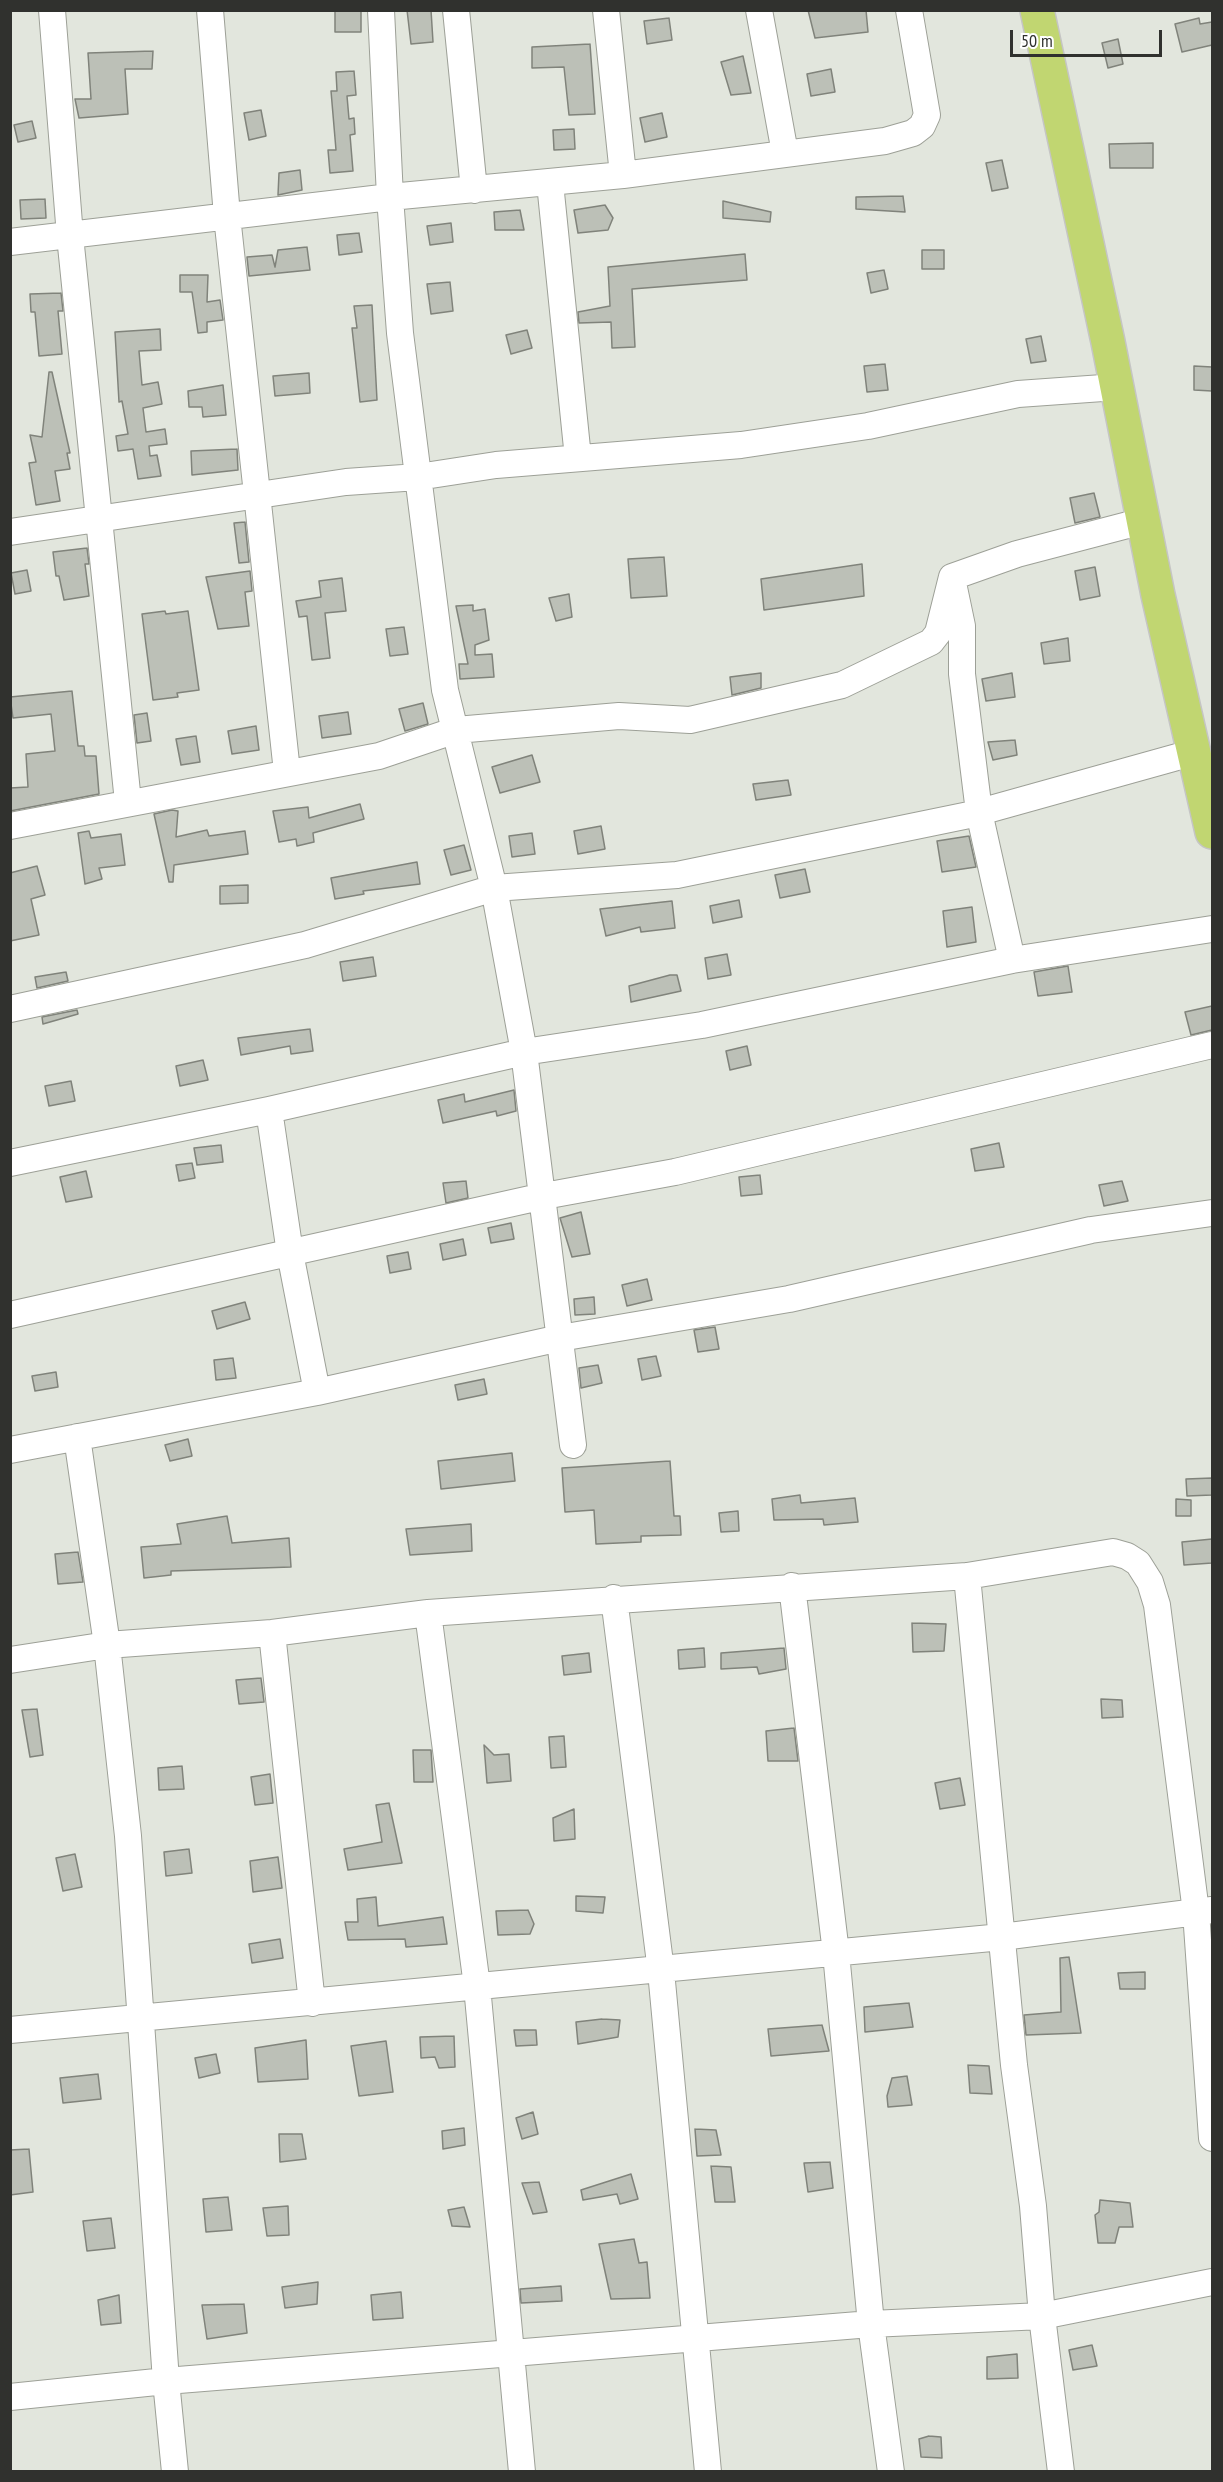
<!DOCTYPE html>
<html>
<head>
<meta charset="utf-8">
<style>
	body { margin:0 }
	#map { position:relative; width:1223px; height:2482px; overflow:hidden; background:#e2e6dd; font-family:"PT Sans Narrow",sans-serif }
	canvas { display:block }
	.frame { position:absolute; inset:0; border:12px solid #30312e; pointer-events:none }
	.scale { position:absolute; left:1010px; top:30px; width:152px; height:27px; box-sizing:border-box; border:3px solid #30312e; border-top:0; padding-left:8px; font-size:18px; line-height:21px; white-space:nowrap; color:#30312e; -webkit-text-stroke:4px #fff; paint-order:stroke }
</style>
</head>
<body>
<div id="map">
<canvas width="1223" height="2482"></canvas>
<div class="frame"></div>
<div class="scale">50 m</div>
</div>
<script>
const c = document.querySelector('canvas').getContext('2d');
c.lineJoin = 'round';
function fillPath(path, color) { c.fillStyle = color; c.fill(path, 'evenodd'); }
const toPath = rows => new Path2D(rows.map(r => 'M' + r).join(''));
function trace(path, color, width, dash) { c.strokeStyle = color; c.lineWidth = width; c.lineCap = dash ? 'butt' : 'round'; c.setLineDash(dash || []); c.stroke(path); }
const building = toPath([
	[335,10,361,10,361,32,335,32,335,10],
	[407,10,431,10,433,42,411,44,407,10],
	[808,10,866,10,868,32,815,38,808,10],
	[669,18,672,40,647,44,644,21,669,18],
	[1199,18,1200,24,1212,22,1212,45,1182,52,1175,24,1199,18],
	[1118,39,1123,64,1108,68,1102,43,1118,39],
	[590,44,595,114,569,115,564,67,532,68,532,47,590,44],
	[153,51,152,69,125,69,128,114,79,118,75,99,91,99,88,53,153,51],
	[743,56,751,93,731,95,721,62,743,56],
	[831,69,835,92,811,96,807,74,831,69],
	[354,71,356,95,347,96,349,119,354,118,355,134,350,135,353,171,330,173,328,150,336,150,331,91,337,91,336,72,354,71],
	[261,110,266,136,249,140,244,113,261,110],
	[662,113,667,137,645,142,640,118,662,113],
	[32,121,36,138,18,142,14,125,32,121],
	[574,129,575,149,554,150,553,130,574,129],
	[1153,143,1153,168,1110,168,1109,144,1153,143],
	[1002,160,1008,188,992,191,986,163,1002,160],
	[300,170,302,190,278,195,279,173,300,170],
	[903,196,905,212,856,209,856,197,903,196],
	[45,199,46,218,21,219,20,200,45,199],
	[723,201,771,212,770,222,723,218,723,201],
	[605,205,613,218,608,230,578,233,574,210,605,205],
	[520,210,524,230,495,230,494,212,520,210],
	[451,223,453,242,430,245,427,226,451,223],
	[359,233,362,252,339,255,337,235,359,233],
	[307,247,310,270,249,276,247,257,272,255,275,267,278,250,307,247],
	[922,250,944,250,944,269,922,269,922,250],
	[745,254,747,280,632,289,635,347,612,348,611,322,579,323,578,312,610,306,608,267,745,254],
	[884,270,888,289,871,293,867,273,884,270],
	[180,275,208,275,207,302,220,300,223,320,207,322,207,332,198,333,192,292,180,292,180,275],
	[450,282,453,311,431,314,427,284,450,282],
	[61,293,63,311,58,311,62,354,39,356,35,312,31,312,30,294,61,293],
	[372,305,377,400,360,402,352,328,357,328,354,306,372,305],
	[160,329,161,350,139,351,142,385,158,382,162,404,143,408,146,432,165,429,167,444,149,446,150,456,157,455,161,476,138,479,133,449,118,451,116,436,128,434,122,401,119,402,115,332,160,329],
	[527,330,532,348,511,354,506,335,527,330],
	[1041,336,1046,361,1031,363,1026,339,1041,336],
	[885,364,888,390,867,392,864,366,885,364],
	[1194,366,1212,367,1212,391,1194,390,1194,366],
	[49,372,52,372,70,453,67,453,70,469,55,471,60,501,36,505,29,463,36,462,30,435,42,437,49,372],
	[309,373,310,393,275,396,273,376,309,373],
	[223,385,226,415,203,417,202,407,189,407,188,391,223,385],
	[237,449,238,470,192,475,191,451,237,449],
	[1094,493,1100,517,1075,523,1070,498,1094,493],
	[245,522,249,562,239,563,234,523,245,522],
	[87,548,89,564,85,564,89,596,64,600,59,576,56,576,53,552,87,548],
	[664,557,667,596,631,598,628,559,664,557],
	[862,564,864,596,764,610,761,579,862,564],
	[1095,567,1100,596,1080,600,1075,571,1095,567],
	[27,570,31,591,15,594,11,573,27,570],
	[250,571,252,591,245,592,249,626,218,629,206,577,250,571],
	[342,578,346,611,325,613,330,658,312,660,307,616,299,617,296,601,321,597,319,581,342,578],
	[569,594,572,617,556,621,549,598,569,594],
	[473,605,473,611,485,609,489,640,475,645,475,655,492,654,494,677,460,679,459,664,468,664,456,606,473,605],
	[165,611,166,614,188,611,199,690,177,693,178,697,153,700,142,614,165,611],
	[404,627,408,654,390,656,386,629,404,627],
	[1068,638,1070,661,1044,664,1041,643,1068,638],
	[761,673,761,688,732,695,730,677,761,673],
	[1012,673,1015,697,986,701,982,679,1012,673],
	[72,691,78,746,84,746,85,756,96,756,99,794,10,811,10,788,28,787,26,754,55,751,51,714,13,718,10,697,72,691],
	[423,703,428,724,405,731,399,709,423,703],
	[348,712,351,734,322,738,319,716,348,712],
	[147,713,151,741,137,743,134,715,147,713],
	[256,726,259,750,232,754,228,731,256,726],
	[196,736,200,762,181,765,176,739,196,736],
	[1015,740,1017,755,993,760,988,742,1015,740],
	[532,755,540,782,500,793,492,767,532,755],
	[788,780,791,795,756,800,753,784,788,780],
	[360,804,364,819,313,833,314,842,297,846,296,839,279,842,273,811,308,807,309,818,360,804],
	[172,810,178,811,176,837,207,830,209,836,245,831,248,854,174,865,173,882,169,882,154,814,172,810],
	[601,826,605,849,578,854,574,831,601,826],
	[89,831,91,838,121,834,125,865,99,868,102,879,85,884,78,833,89,831],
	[532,833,535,854,512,857,509,836,532,833],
	[969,836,976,867,942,872,937,841,969,836],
	[464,845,471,870,451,875,444,850,464,845],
	[417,862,420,884,363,891,364,894,335,899,331,878,417,862],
	[37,866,45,895,31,899,39,935,10,941,10,873,37,866],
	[805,869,810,892,780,898,775,875,805,869],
	[248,885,248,903,220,904,220,886,248,885],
	[739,900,742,917,713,923,710,906,739,900],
	[672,901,675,928,641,932,640,927,606,936,600,909,672,901],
	[972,907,976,942,947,947,943,911,972,907],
	[727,954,731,975,708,979,705,958,727,954],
	[373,957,376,976,343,981,340,962,373,957],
	[1068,966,1072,992,1038,996,1034,972,1068,966],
	[66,972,68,981,37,988,35,977,66,972],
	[670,975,677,975,681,991,631,1002,629,986,670,975],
	[1212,1006,1212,1030,1191,1035,1185,1012,1212,1006],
	[77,1010,78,1014,43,1024,42,1017,77,1010],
	[310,1029,313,1051,291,1054,290,1046,241,1055,238,1038,310,1029],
	[747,1046,751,1065,730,1070,726,1051,747,1046],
	[203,1060,208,1080,180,1086,176,1066,203,1060],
	[71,1081,75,1101,49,1106,45,1086,71,1081],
	[514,1090,516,1111,497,1116,496,1111,443,1123,438,1100,464,1094,465,1102,514,1090],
	[999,1143,1004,1167,975,1171,971,1149,999,1143],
	[221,1145,223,1162,197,1165,194,1148,221,1145],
	[192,1163,195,1178,179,1181,176,1165,192,1163],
	[86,1171,92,1197,66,1202,60,1177,86,1171],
	[760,1175,762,1194,741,1196,739,1177,760,1175],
	[466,1181,468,1198,446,1203,443,1183,466,1181],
	[1122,1181,1128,1201,1104,1206,1099,1185,1122,1181],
	[581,1212,590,1254,572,1257,560,1218,581,1212],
	[511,1223,514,1239,491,1243,488,1228,511,1223],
	[463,1239,466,1255,443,1260,440,1244,463,1239],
	[408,1252,411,1269,390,1273,387,1256,408,1252],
	[647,1279,652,1300,627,1306,622,1285,647,1279],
	[594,1297,595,1314,575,1315,574,1299,594,1297],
	[245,1302,250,1319,217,1329,212,1311,245,1302],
	[715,1327,719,1349,698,1352,694,1330,715,1327],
	[656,1356,661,1376,642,1380,638,1359,656,1356],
	[233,1358,236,1378,216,1380,214,1360,233,1358],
	[598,1365,602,1383,581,1388,579,1368,598,1365],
	[56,1372,58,1387,35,1391,32,1376,56,1372],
	[484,1379,487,1394,458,1400,455,1385,484,1379],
	[188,1439,192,1456,170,1461,165,1445,188,1439],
	[512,1453,515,1481,441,1489,438,1461,512,1453],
	[670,1461,674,1516,680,1516,681,1535,641,1536,641,1542,596,1544,594,1510,565,1512,562,1468,670,1461],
	[1212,1478,1212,1495,1187,1496,1186,1479,1212,1478],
	[800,1495,801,1503,855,1498,858,1522,824,1525,823,1519,774,1520,772,1499,800,1495],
	[1176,1499,1191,1500,1191,1516,1176,1516,1176,1499],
	[738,1511,739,1531,721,1532,719,1513,738,1511],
	[227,1516,232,1543,289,1538,291,1567,171,1571,171,1575,144,1578,141,1547,181,1544,177,1524,227,1516],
	[471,1524,472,1551,410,1555,406,1529,471,1524],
	[1212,1539,1212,1563,1184,1565,1182,1542,1212,1539],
	[78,1552,83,1582,58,1584,55,1554,78,1552],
	[912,1623,946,1624,944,1651,913,1652,912,1623],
	[704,1648,705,1667,679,1669,678,1650,704,1648],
	[784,1648,786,1669,759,1674,757,1667,721,1669,721,1653,784,1648],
	[589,1653,591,1672,564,1675,562,1656,589,1653],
	[261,1678,264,1702,239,1704,236,1680,261,1678],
	[1101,1699,1122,1700,1123,1717,1102,1718,1101,1699],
	[37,1709,43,1755,30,1757,22,1710,37,1709],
	[794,1728,798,1761,768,1761,766,1731,794,1728],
	[564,1736,566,1767,551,1768,549,1737,564,1736],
	[484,1745,494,1755,509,1754,511,1781,487,1783,484,1745],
	[413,1750,431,1750,433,1782,414,1782,413,1750],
	[182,1766,184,1789,159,1790,158,1768,182,1766],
	[270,1774,273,1803,255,1805,251,1777,270,1774],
	[960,1778,965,1805,940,1809,935,1783,960,1778],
	[389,1803,402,1863,348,1870,344,1849,382,1842,376,1805,389,1803],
	[574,1809,575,1839,554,1841,553,1818,574,1809],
	[189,1849,192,1873,166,1876,164,1852,189,1849],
	[75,1854,82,1887,63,1891,56,1858,75,1854],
	[278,1857,282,1888,253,1892,250,1861,278,1857],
	[576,1896,605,1897,603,1913,576,1911,576,1896],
	[376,1897,378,1926,443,1917,447,1944,406,1947,405,1939,348,1940,345,1922,358,1922,357,1899,376,1897],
	[528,1910,534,1924,530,1934,498,1935,496,1911,528,1910],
	[280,1939,283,1958,252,1963,249,1944,280,1939],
	[1069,1957,1081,2033,1026,2035,1024,2015,1061,2012,1060,1958,1069,1957],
	[1145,1972,1145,1989,1120,1989,1118,1973,1145,1972],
	[909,2003,913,2027,865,2032,864,2007,909,2003],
	[602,2019,620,2020,618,2037,578,2044,576,2022,602,2019],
	[822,2025,829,2051,771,2056,768,2029,822,2025],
	[514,2030,536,2030,537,2045,516,2046,514,2030],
	[454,2036,455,2067,439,2068,435,2057,421,2058,420,2037,454,2036],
	[306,2040,308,2079,258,2082,255,2048,306,2040],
	[386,2041,393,2092,359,2096,351,2046,386,2041],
	[216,2054,220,2073,199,2078,195,2058,216,2054],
	[968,2065,989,2066,992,2094,970,2093,968,2065],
	[98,2074,101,2099,63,2103,60,2078,98,2074],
	[907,2076,912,2105,888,2107,887,2096,892,2078,907,2076],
	[533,2112,538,2134,522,2139,516,2118,533,2112],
	[464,2128,465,2145,443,2149,442,2131,464,2128],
	[695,2129,716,2130,721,2155,697,2156,695,2129],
	[279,2134,302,2134,306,2159,280,2162,279,2134],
	[29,2149,33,2192,10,2195,10,2150,29,2149],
	[830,2162,833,2188,808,2192,804,2163,830,2162],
	[711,2166,731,2167,735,2202,715,2202,711,2166],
	[631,2174,638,2199,620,2204,617,2194,583,2200,581,2190,631,2174],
	[539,2182,547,2212,533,2214,522,2183,539,2182],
	[228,2197,232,2230,206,2232,203,2199,228,2197],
	[1100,2200,1130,2203,1133,2227,1119,2227,1115,2243,1098,2243,1095,2215,1099,2212,1100,2200],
	[288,2206,289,2235,267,2236,263,2208,288,2206],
	[464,2207,470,2227,452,2226,448,2210,464,2207],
	[111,2218,115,2248,87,2251,83,2221,111,2218],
	[634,2239,639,2263,647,2262,650,2298,611,2299,599,2244,634,2239],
	[318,2282,317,2304,285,2308,282,2287,318,2282],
	[561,2286,562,2301,521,2303,520,2289,561,2286],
	[401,2292,403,2318,373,2320,371,2295,401,2292],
	[119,2295,121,2323,101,2325,98,2300,119,2295],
	[244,2304,247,2333,207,2339,202,2305,244,2304],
	[1092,2345,1097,2366,1073,2370,1069,2350,1092,2345],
	[1017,2354,1018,2378,987,2379,987,2357,1017,2354],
	[929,2436,941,2437,942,2458,921,2457,919,2439,929,2436]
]);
const minor = toPath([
	[52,10,70,236,128,802],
	[210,10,227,216,287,772],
	[381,10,390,197,400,333,445,690,494,888,524,1052,573,1445],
	[456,10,474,190],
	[606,10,623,175],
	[759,10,785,153],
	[550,183,578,458],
	[10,242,390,197,623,175,885,141,913,133,922,126,927,115,909,10],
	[10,532,346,482,418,477,496,465,741,445,868,426,1018,394,1117,387],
	[952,577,1017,554,1143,521],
	[953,583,962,626,962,674,979,812,1012,960],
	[10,826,379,756,456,730,619,716,690,720,842,685,931,642,938,633,952,577],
	[10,1009,305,945,494,888,677,875,969,815,1195,752],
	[269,1110,290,1253,317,1392],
	[10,1163,269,1110,524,1052,702,1025,1012,960,1212,929],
	[10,1315,544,1196,675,1172,1212,1045],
	[77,1437,107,1645,128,1836,166,2381,175,2472],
	[10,1450,317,1392,560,1338,789,1299,1091,1230,1212,1213],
	[967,1576,1014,2065,1033,2206,1042,2316,1061,2472],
	[792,1586,836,1953,871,2324,891,2472],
	[614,1598,661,1971,708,2472],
	[428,1613,477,1986,522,2472],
	[272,1633,312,2003],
	[10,1660,107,1645,272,1633,428,1613,967,1576,1113,1552,1127,1556,1138,1563,1150,1582,1157,1605,1196,1912,1212,2138],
	[10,2030,1002,1937,1212,1910],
	[10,2397,166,2381,871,2324,1042,2316,1212,2282]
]);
const major = toPath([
	[1037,10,1108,342,1158,595,1212,832]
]);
fillPath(building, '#bcc0b7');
trace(building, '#80837b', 1.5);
trace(minor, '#9da097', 28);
trace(major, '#c5c5c4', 36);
trace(minor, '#fff', 26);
trace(major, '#c1d671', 33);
</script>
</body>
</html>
